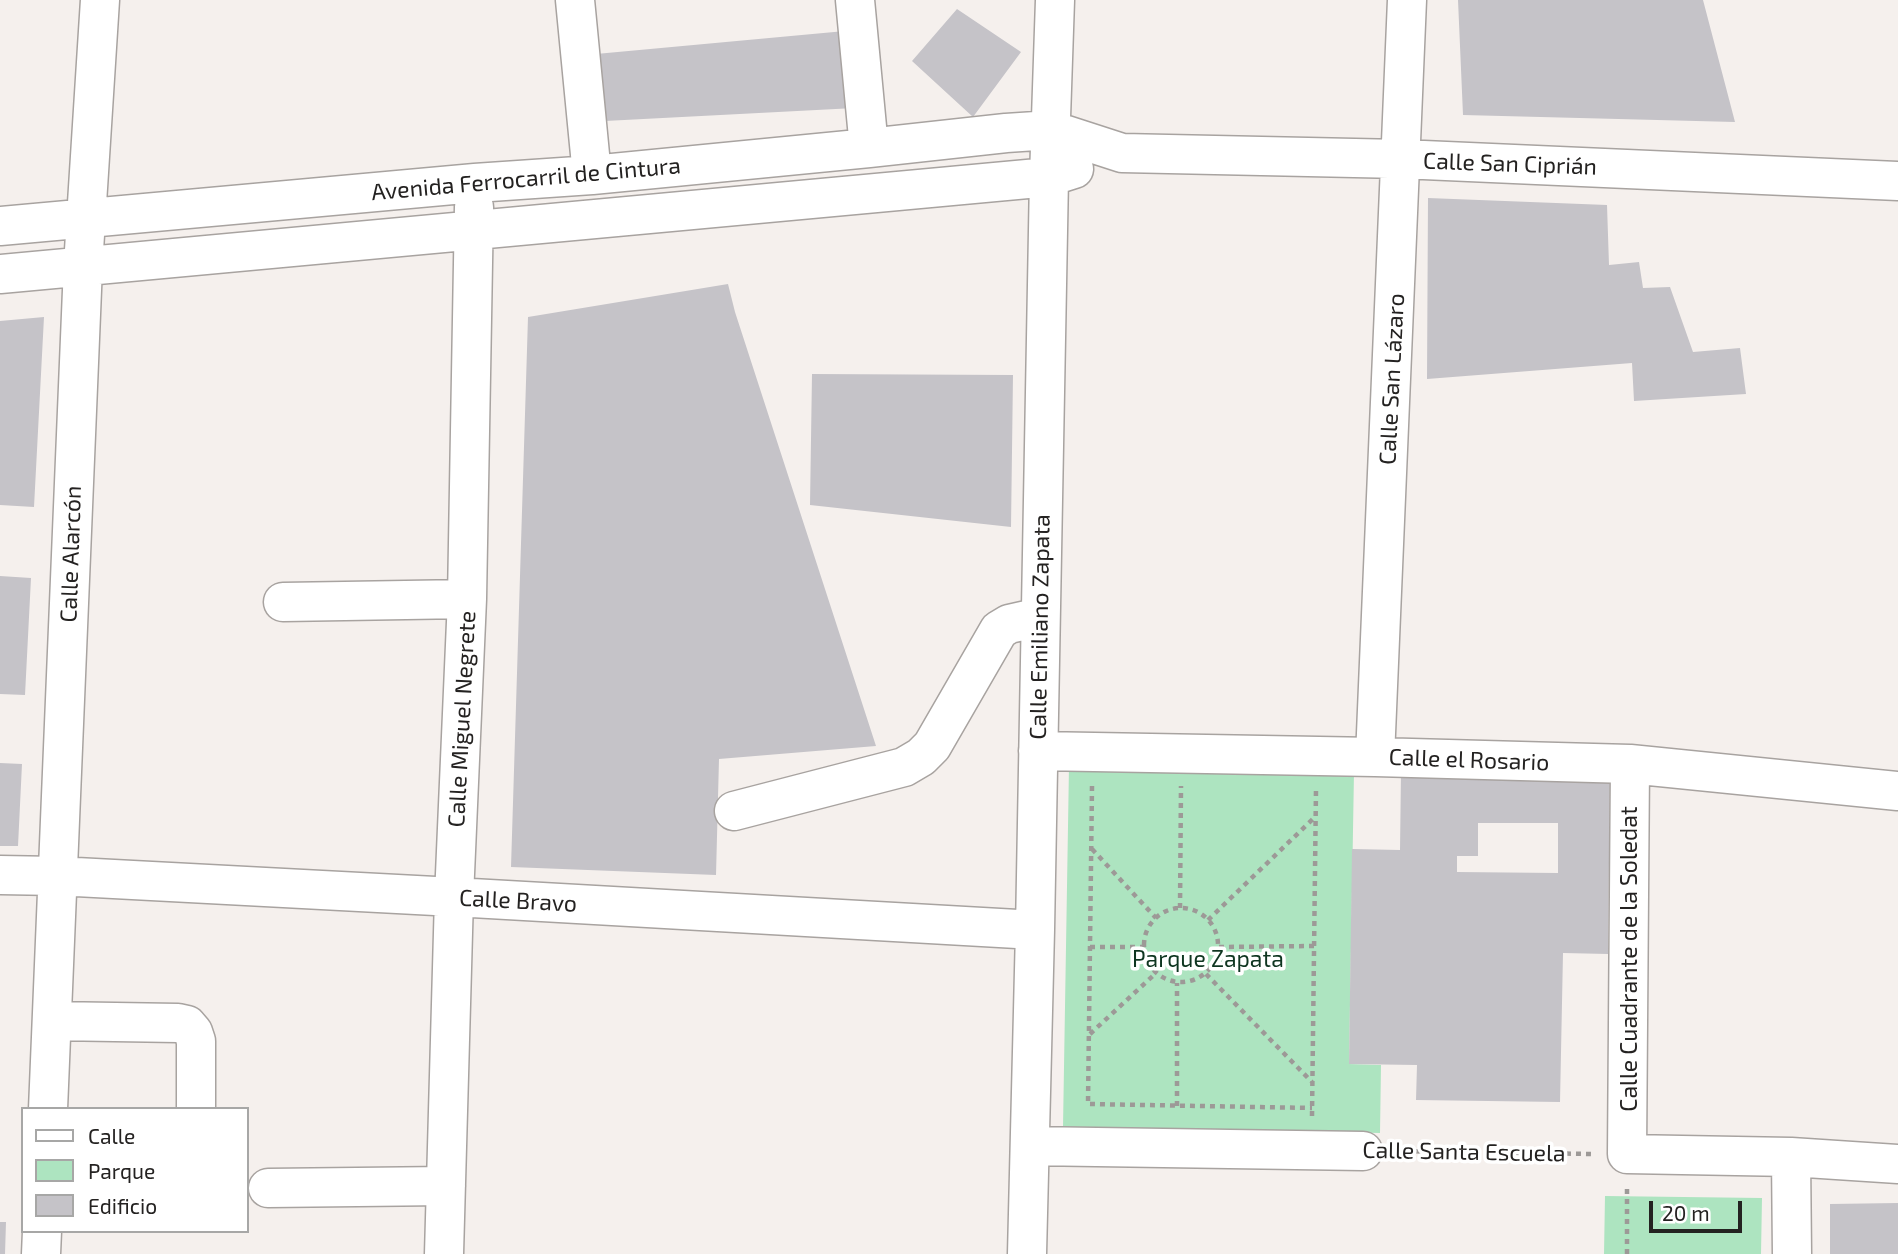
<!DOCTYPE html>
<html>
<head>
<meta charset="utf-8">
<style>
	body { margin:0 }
	#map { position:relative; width:1898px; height:1254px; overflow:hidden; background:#f5f0ed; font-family:"Exo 2",sans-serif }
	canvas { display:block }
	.legend { position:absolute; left:21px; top:1107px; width:228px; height:126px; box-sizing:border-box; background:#fff; border:2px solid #a7a7a6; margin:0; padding:9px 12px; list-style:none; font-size:21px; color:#242221 }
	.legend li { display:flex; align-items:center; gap:14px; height:35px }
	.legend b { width:35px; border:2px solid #a7a7a6 }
	.scale { position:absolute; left:1649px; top:1201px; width:93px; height:32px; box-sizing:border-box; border:4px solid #242221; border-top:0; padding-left:9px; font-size:21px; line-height:24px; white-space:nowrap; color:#242221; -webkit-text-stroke:5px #fff; paint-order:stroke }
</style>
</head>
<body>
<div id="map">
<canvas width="1898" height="1254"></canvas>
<ul class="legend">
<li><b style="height:9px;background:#fff"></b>Calle</li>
<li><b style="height:19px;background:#ade4c0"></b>Parque</li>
<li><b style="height:19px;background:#c5c3c8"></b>Edificio</li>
</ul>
<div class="scale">20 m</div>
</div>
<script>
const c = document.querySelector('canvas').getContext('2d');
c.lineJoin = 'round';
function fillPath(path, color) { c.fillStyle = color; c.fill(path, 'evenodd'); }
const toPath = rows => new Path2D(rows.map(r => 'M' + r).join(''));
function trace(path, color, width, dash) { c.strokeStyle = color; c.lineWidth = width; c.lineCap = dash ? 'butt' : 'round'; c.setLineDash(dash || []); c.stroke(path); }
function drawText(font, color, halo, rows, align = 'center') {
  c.font = font + ' "Exo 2",sans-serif'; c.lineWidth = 7; c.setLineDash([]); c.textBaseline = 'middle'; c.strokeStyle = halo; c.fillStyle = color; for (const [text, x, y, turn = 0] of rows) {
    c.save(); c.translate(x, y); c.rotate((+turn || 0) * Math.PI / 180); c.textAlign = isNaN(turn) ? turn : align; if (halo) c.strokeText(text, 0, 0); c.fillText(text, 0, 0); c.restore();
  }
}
const green = toPath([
	[1069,766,1354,772,1349,1064,1381,1065,1380,1133,1063,1127],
	[1605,1196,1762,1198,1761,1254,1604,1254]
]);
const building = toPath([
	[1458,0,1703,0,1735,122,1463,115],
	[957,9,1021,52,973,117,912,61],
	[845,31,855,108,605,121,596,54],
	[1428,198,1607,205,1609,265,1639,262,1643,288,1670,287,1693,352,1740,348,1746,394,1634,401,1632,363,1427,379],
	[728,284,735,312,876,746,719,759,716,875,511,867,528,317],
	[44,317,34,507,0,505,0,321],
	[812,374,1013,375,1011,527,810,505],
	[0,576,31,578,25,695,0,694],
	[0,763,22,764,18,846,0,846],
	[1401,772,1610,773,1608,954,1563,953,1560,1102,1416,1100,1417,1065,1349,1064,1352,849,1400,850],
	[1478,823,1558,823,1558,873,1457,872,1457,856,1478,856],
	[1898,1203,1898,1254,1830,1254,1830,1204],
	[0,1222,6,1222,5,1254,0,1254]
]);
const path = toPath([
	[1092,786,1088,1104,1312,1108],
	[1092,849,1156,918],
	'1144 945a37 37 0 1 1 74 0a37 37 0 1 1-74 0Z',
	[1180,908,1181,786],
	[1208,920,1316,816],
	[1090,947,1144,947],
	[1219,947,1314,946],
	[1206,974,1312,1082],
	[1090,1034,1156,973],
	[1177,1106,1177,983],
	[1312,1116,1316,789],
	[1396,1151,1594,1154],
	[1627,1254,1627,1189]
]);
const minor = toPath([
	[575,0,592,175],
	[855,0,869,148],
	[0,226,475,183,592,175,869,148,1006,133,1051,130,1122,153,1401,159,1898,181],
	[0,274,1049,177,1074,169],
	[283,602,467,599],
	[1038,751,1375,757,1630,764,1898,791],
	[1375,757,1407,0],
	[1630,764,1627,1154,1791,1157,1898,1164],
	[734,811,904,767,921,757,932,746,999,630,1009,624,1040,617],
	[0,875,57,876,454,897,1035,930],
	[52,1021,178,1023,187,1025,193,1032,196,1041,196,1109],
	[48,1109,83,266,100,0],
	[1030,1146,1363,1151],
	[1791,1157,1792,1254],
	[268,1188,446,1186],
	[41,1254,42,1231],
	[444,1254,454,897,467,599,474,207],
	[1027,1254,1035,930,1049,177,1055,0]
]);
const streetNames = [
	["Calle San Ciprián",1510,164,2],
	["Avenida Ferrocarril de Cintura",526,179,-5],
	["Calle San Lázaro",1392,379,-87],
	["Calle Alarcón",71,554,-88],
	["Calle Emiliano Zapata",1040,627,-89],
	["Calle Miguel Negrete",462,719,-87],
	["Calle el Rosario",1469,760,2],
	["Calle Bravo",518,901,3],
	["Calle Cuadrante de la Soledat",1629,959,-90],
	["Calle Santa Escuela",1464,1152,1]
];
const parkNames = [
	["Parque Zapata",1208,959]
];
fillPath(green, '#ade4c0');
fillPath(building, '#c5c3c8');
trace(minor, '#a8a3a0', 41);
trace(path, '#9d9997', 4.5, [5, 5]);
trace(minor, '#fff', 38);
drawText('23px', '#242221', '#fff', streetNames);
drawText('23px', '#0f3621', '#fff', parkNames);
</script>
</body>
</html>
